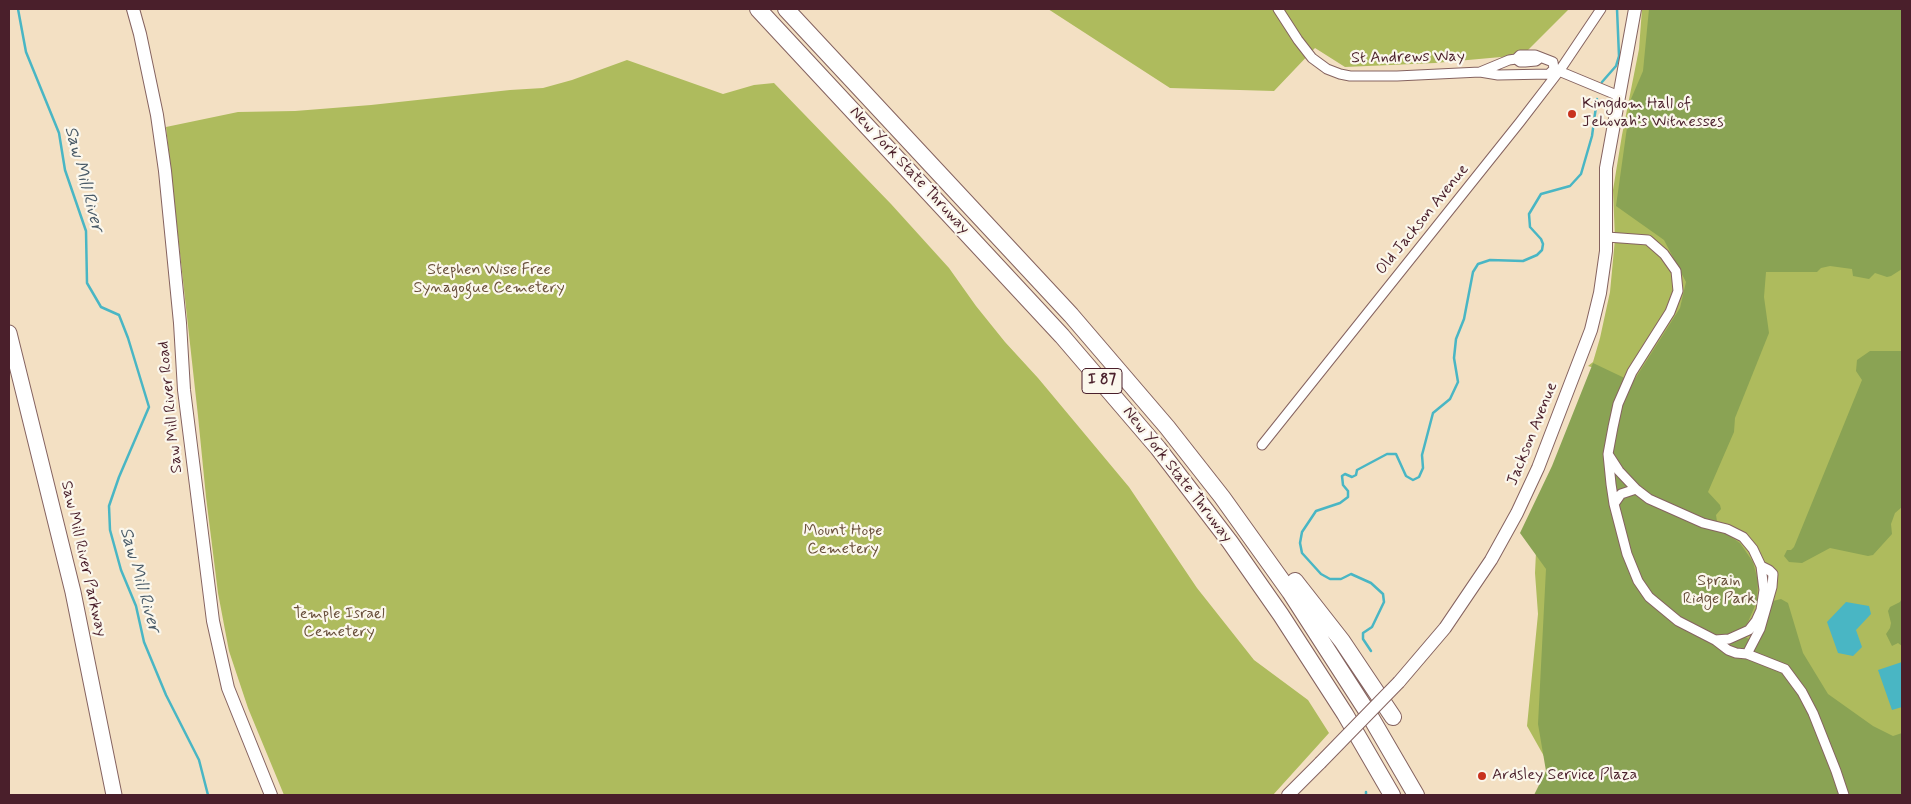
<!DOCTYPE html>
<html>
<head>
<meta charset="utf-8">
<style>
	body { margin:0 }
	#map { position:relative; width:1911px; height:804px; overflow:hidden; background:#f3e0c3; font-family:Mynerve,sans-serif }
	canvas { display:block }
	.frame { position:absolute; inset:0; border:10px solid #4a1f2b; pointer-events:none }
</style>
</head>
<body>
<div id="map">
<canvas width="1911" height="804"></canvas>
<div class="frame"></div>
</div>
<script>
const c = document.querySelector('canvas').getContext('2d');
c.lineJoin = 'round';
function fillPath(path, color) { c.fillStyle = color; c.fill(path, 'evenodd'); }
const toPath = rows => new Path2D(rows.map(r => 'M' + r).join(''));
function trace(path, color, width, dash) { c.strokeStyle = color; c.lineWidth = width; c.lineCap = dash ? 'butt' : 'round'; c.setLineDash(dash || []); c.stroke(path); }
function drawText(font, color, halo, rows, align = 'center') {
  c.font = font + ' Mynerve,sans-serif'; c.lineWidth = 4.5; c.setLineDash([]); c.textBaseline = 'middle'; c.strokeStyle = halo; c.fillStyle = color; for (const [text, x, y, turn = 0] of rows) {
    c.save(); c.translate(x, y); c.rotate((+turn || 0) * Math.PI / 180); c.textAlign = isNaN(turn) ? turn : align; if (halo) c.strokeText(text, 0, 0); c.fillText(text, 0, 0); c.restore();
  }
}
const green = toPath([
	[1048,9,1569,9,1523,55,1435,63,1345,67,1315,48,1274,91,1170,88],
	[1642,9,1902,9,1902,795,1545,758,1527,726,1538,614,1535,573,1536,552,1610,373,1588,366,1593,362,1600,338,1610,292,1615,239,1613,190,1622,135,1639,49],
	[627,60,723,94,754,85,774,83,891,204,949,268,976,306,1005,342,1038,378,1129,487,1197,588,1254,660,1308,700,1329,733,1273,795,284,795,248,708,229,651,218,593,206,497,198,416,166,127,238,112,295,111,371,105,510,90,543,88,572,80]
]);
const forest = toPath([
	[1649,9,1902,9,1902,269,1891,276,1887,277,1875,273,1869,279,1853,276,1852,269,1830,266,1821,268,1817,272,1766,272,1764,297,1769,333,1735,418,1734,432,1708,492,1720,505,1721,509,1716,515,1718,528,1740,543,1753,562,1758,581,1757,601,1748,622,1741,632,1743,636,1749,639,1758,636,1766,622,1773,601,1781,599,1788,603,1803,653,1828,694,1873,726,1893,736,1902,733,1902,795,1534,795,1546,771,1538,724,1546,569,1520,533,1552,466,1593,363,1633,382,1680,308,1686,282,1664,240,1616,206,1631,99,1643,71],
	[1870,351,1902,351,1902,507,1895,513,1891,524,1892,534,1873,555,1868,556,1830,548,1802,563,1789,562,1784,556,1787,550,1791,550,1794,547,1862,380,1856,371,1857,360],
	[1902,598,1902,646,1898,643,1892,646,1886,634,1890,628,1891,623,1888,611,1890,607,1900,602]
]);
const water = toPath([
	[1846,602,1869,606,1871,614,1856,630,1862,647,1853,656,1838,653,1827,622],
	[1902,662,1902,707,1892,710,1878,670]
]);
const stream = toPath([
	[18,9,26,52,59,133,65,170,86,231,87,283,101,307,119,315,128,338,149,407,119,477,109,506,110,530,121,570,136,606,144,642,166,695,199,760,208,795],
	[1602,82,1616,66,1619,56,1617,9],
	[1371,651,1363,639,1363,633,1372,627,1384,602,1383,594,1371,583,1351,574,1341,579,1330,579,1321,574,1302,553,1300,543,1302,532,1316,511,1340,503,1348,497,1348,491,1343,485,1342,476,1345,474,1352,477,1356,475,1357,470,1387,454,1396,454,1406,476,1413,480,1419,477,1423,468,1422,455,1433,413,1450,399,1458,382,1454,358,1456,339,1464,319,1473,272,1478,264,1490,260,1523,261,1537,255,1542,250,1543,244,1541,239,1530,227,1529,214,1541,194,1570,186,1581,174,1592,136,1597,99],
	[1366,792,1366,795]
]);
const minor = toPath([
	[1278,9,1298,40,1312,58,1327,69,1340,74,1350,76,1397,76,1480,72,1498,75,1549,74,1554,69,1619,96],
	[1516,59,1520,62,1525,62,1536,61,1540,58],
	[1480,72,1509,60,1516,59,1520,55,1535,55,1553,62,1554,69],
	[1607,237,1648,240,1664,254,1676,271,1678,291,1670,312,1632,372,1618,404,1613,427,1608,454,1611,484,1614,504,1627,554,1638,581,1649,597,1678,621,1715,640,1729,639,1749,630,1756,621,1761,610,1764,590,1761,566,1753,549,1743,537,1727,529,1703,523,1649,499,1636,489,1619,471,1608,454],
	[1262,445,1520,122,1560,70,1601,9],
	[1614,504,1621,494,1636,489],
	[1715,640,1728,650,1736,653,1747,654,1785,669,1802,692,1813,713,1836,771,1844,795],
	[1747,654,1760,629,1772,587,1773,574,1769,570,1761,566]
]);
const secondary = toPath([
	[133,9,140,34,157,115,165,171,180,323,184,390,213,621,228,688,271,795],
	[1399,682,1445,628,1491,560,1517,513,1538,468,1591,330,1600,293,1606,251,1606,168,1635,9],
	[1288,795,1320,763]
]);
const trunk = toPath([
	[9,333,73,592,114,795]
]);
const motorway = toPath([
	[758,9,1062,336,1158,448,1230,542,1281,615,1345,714,1392,795],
	[786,9,1071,315,1167,427,1222,497,1290,592,1370,716,1416,795],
	[1295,581,1342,641,1393,717]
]);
const secondaryBridge = toPath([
	[1320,763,1399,682]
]);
const markers = [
	[1572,114,5,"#c8321e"],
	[1482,776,5,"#c8321e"]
];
const shields = [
	[1102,381,40]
];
const shieldNames = [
	["I 87",1102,381]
];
const streetNames = [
	["St Andrews Way",1408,58,-1],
	["New York State Thruway",909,171,47],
	["Old Jackson Avenue",1423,220,-51],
	["Saw Mill River Road",171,407,-96],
	["Jackson Avenue",1533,434,-68],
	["New York State Thruway",1177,475,52],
	["Saw Mill River Parkway",83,559,77]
];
const poiNames = [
	["Kingdom Hall of",1582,105],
	["Jehovah’s Witnesses",1582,123],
	["Ardsley Service Plaza",1492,776]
];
const parkNames = [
	["Stephen Wise Free",489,271],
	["Synagogue Cemetery",489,289],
	["Mount Hope",843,532],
	["Cemetery",843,550],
	["Sprain",1719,582],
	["Ridge Park",1719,600],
	["Temple Israel",339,615],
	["Cemetery",339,633]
];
const waterNames = [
	["Saw Mill River",83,179,75],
	["Saw Mill River",139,580,74]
];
fillPath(green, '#aebb5d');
fillPath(forest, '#8aa354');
fillPath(water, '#49b6c4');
trace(stream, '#49b6c4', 2.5);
trace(minor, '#856360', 11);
trace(secondary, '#856360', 14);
trace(trunk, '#856360', 17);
trace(motorway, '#856360', 18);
trace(minor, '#fff', 9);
trace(secondary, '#fff', 12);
trace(trunk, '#fff', 15);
trace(motorway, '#fff', 16);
trace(secondaryBridge, '#856360', 14, []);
trace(secondaryBridge, '#fff', 12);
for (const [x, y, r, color] of markers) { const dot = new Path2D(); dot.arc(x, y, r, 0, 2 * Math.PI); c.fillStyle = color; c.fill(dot); trace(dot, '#fbf7ec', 2); }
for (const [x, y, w] of shields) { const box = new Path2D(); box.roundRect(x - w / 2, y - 12.5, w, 25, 4); c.fillStyle = '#fbf7ec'; c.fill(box); trace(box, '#4a1f2b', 1); }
drawText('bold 15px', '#4a1f2b', null, shieldNames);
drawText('16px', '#4a1f2b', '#fbf7ec', streetNames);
drawText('16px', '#4a1f2b', '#fbf7ec', poiNames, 'left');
drawText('16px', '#684e3a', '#fbf7ec', parkNames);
drawText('italic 18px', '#4a5b68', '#fbf7ec', waterNames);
</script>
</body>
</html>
